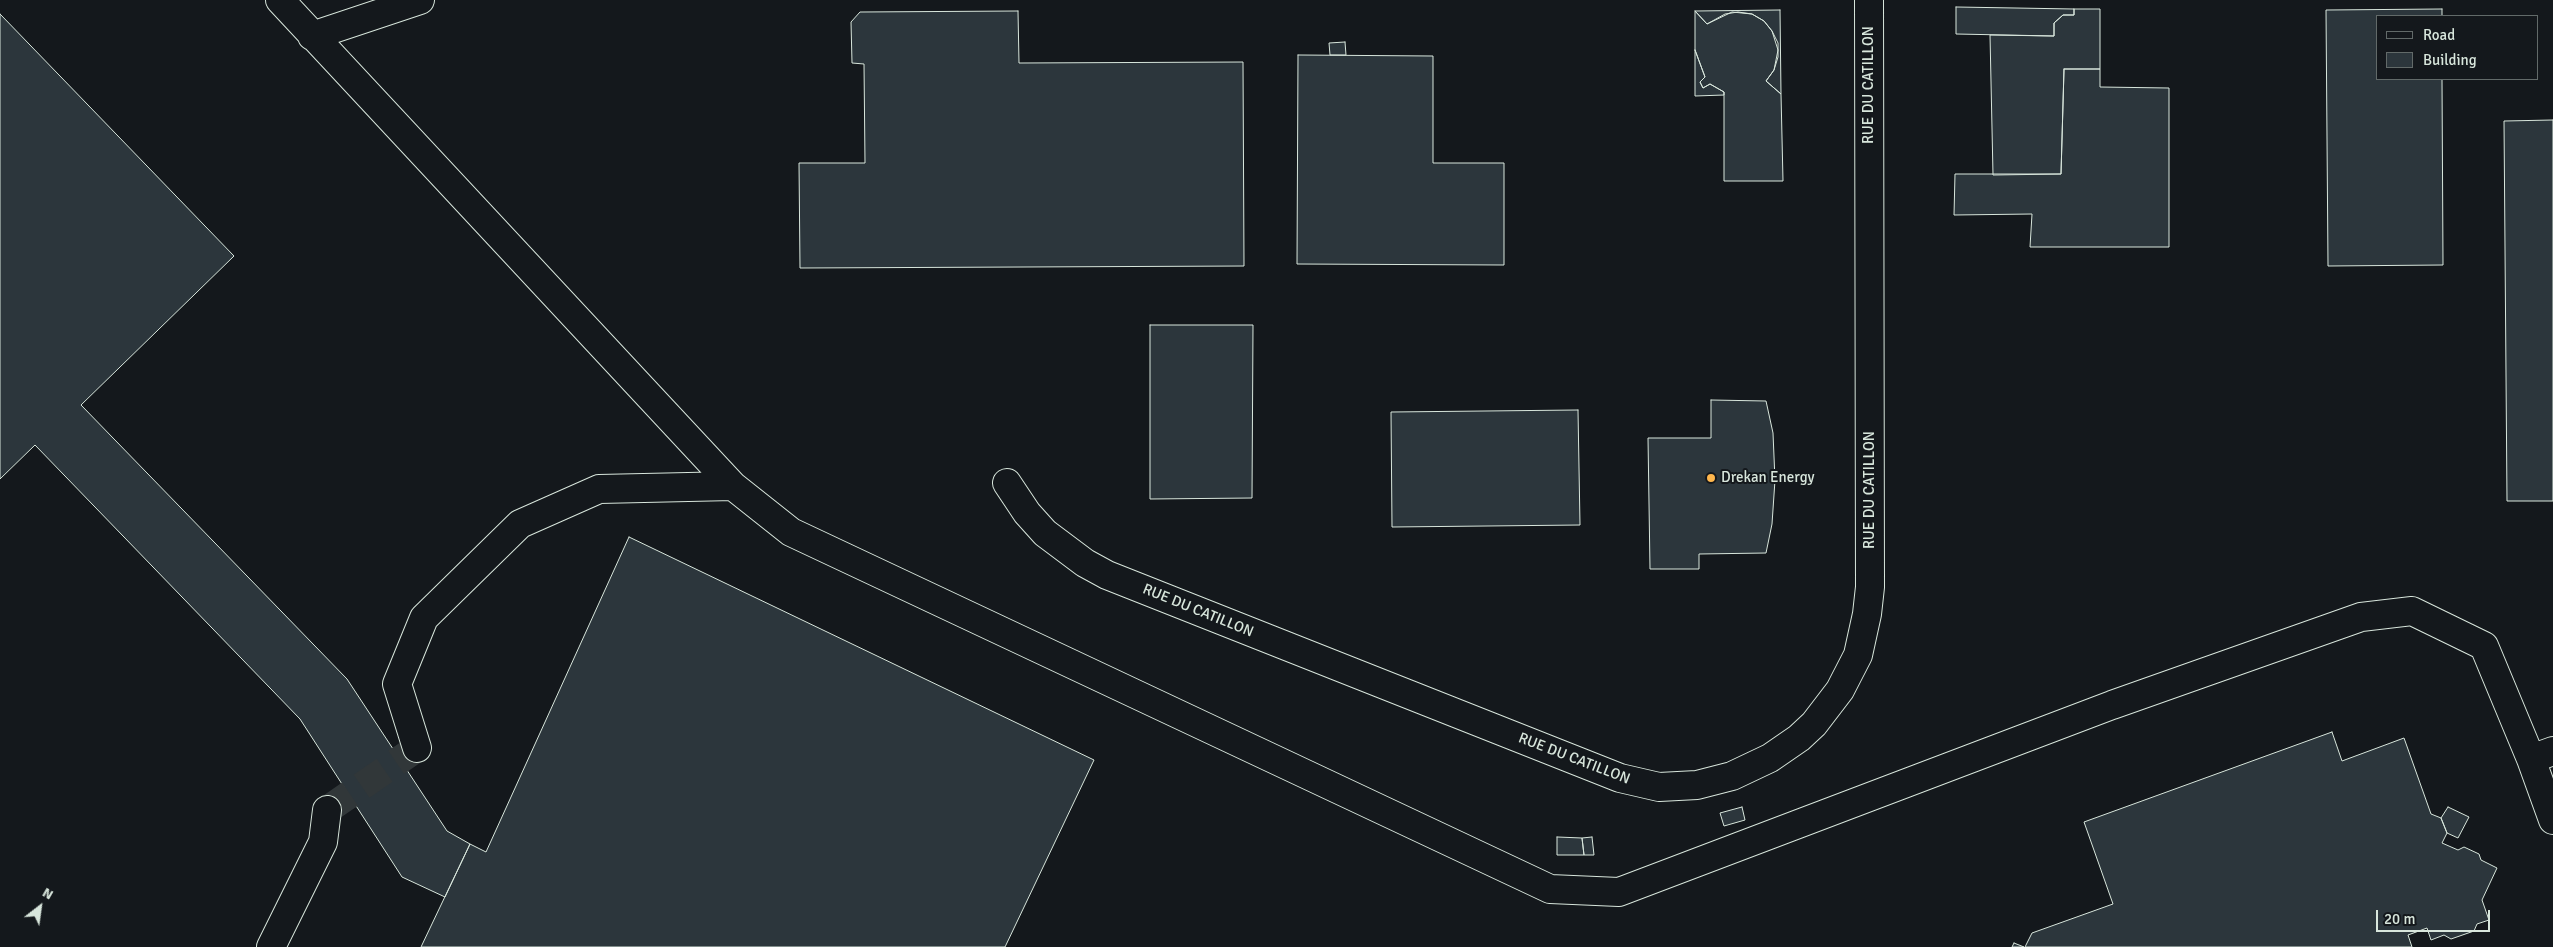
<!DOCTYPE html>
<html>
<head>
<meta charset="utf-8">
<style>
	body { margin:0 }
	#map { position:relative; width:2553px; height:947px; overflow:hidden; background:#14181c; font-family:Signika,sans-serif }
	canvas { display:block }
	.legend { position:absolute; left:2376px; top:15px; width:162px; height:65px; box-sizing:border-box; background:#14181c; border:1px solid #626a69; margin:0; padding:6px 9px; list-style:none; font-size:15px; color:#d8e6dc }
	.legend li { display:flex; align-items:center; gap:10px; height:25px }
	.legend b { width:25px; border:1px solid #626a69 }
	.north { position:absolute; left:15px; top:882px; width:50px; height:50px; -webkit-text-stroke:4px #14181c; paint-order:stroke; rotate:30deg; font-size:14px; font-weight:700; line-height:20px; text-align:center; color:#d8e6dc }
	.north::after { content:''; display:block; margin:auto; width:18px; height:22px; background:#d8e6dc; clip-path:polygon(50% 0,100% 100%,50% 72%,0 100%) }
	.scale { position:absolute; left:2376px; top:910px; width:114px; height:22px; box-sizing:border-box; border:2px solid #d8e6dc; border-top:0; padding-left:6px; font-size:15px; line-height:18px; white-space:nowrap; color:#d8e6dc; -webkit-text-stroke:4px #14181c; paint-order:stroke }
</style>
</head>
<body>
<div id="map">
<canvas width="2553" height="947"></canvas>
<ul class="legend">
<li><b style="height:6px;background:#14181c"></b>Road</li>
<li><b style="height:14px;background:#2c363c"></b>Building</li>
</ul>
<div class="north">N</div>
<div class="scale">20 m</div>
</div>
<script>
const c = document.querySelector('canvas').getContext('2d');
c.lineJoin = 'round';
function fillPath(path, color) { c.fillStyle = color; c.fill(path, 'evenodd'); }
const toPath = rows => new Path2D(rows.map(r => 'M' + r).join(''));
function trace(path, color, width, dash) { c.strokeStyle = color; c.lineWidth = width; c.lineCap = dash ? 'butt' : 'round'; c.setLineDash(dash || []); c.stroke(path); }
function drawText(font, color, halo, rows, align = 'center') {
  c.font = font + ' Signika,sans-serif'; c.lineWidth = 4; c.setLineDash([]); c.textBaseline = 'middle'; c.strokeStyle = halo; c.fillStyle = color; for (const [text, x, y, turn = 0] of rows) {
    c.save(); c.translate(x, y); c.rotate((+turn || 0) * Math.PI / 180); c.textAlign = isNaN(turn) ? turn : align; if (halo) c.strokeText(text, 0, 0); c.fillText(text, 0, 0); c.restore();
  }
}
const building = toPath([
	[1956,7,2074,9,2074,15,2063,15,2054,23,2054,36,1956,34,1956,7],
	[2074,9,2100,9,2100,69,2064,69,2061,174,1993,175,1990,35,2054,36,2054,23,2063,15,2074,15,2074,9],
	[2442,9,2442,16,2377,16,2377,79,2442,79,2443,265,2328,266,2326,10,2442,9],
	[1780,10,1781,94,1766,81,1774,70,1778,50,1772,31,1764,21,1752,14,1738,12,1725,14,1707,24,1695,11,1780,10],
	[1018,11,1019,63,1243,62,1244,266,800,268,799,163,865,163,864,64,852,63,851,22,860,12,1018,11],
	[1695,11,1707,24,1732,12,1752,14,1764,21,1772,31,1778,43,1778,57,1774,70,1766,81,1781,94,1783,181,1724,181,1724,92,1710,84,1703,88,1700,82,1705,77,1695,50,1695,11],
	[0,14,234,256,81,405,347,679,447,831,470,844,445,897,402,877,300,719,35,445,0,479,0,14],
	[1345,42,1346,55,1330,55,1329,43,1345,42],
	[1695,50,1705,77,1700,82,1703,88,1710,84,1724,92,1724,95,1695,96,1695,50],
	[1298,55,1433,56,1433,163,1504,163,1504,265,1297,264,1298,55],
	[2064,69,2100,69,2100,87,2169,88,2169,247,2030,247,2032,214,1954,215,1955,174,2061,174,2064,69],
	[2553,120,2553,501,2507,501,2504,121,2553,120],
	[1150,325,1253,325,1252,498,1150,499,1150,325],
	[1711,400,1766,401,1773,433,1775,480,1772,524,1766,553,1699,554,1699,569,1650,569,1648,438,1711,438,1711,400],
	[1578,410,1580,525,1392,527,1391,412,1578,410],
	[629,537,1094,760,1005,947,421,947,470,844,486,852,629,537],
	[2332,732,2342,761,2404,738,2431,814,2441,818,2447,833,2442,843,2458,850,2464,847,2479,854,2481,860,2497,868,2482,900,2489,920,2477,924,2474,931,2451,939,2444,935,2431,940,2427,928,2408,935,2412,947,2025,947,2032,933,2113,904,2084,822,2332,732],
	[1742,807,1745,820,1724,826,1720,813,1742,807],
	[2448,807,2469,817,2458,838,2447,833,2441,818,2448,807],
	[1557,837,1582,838,1584,855,1557,855,1557,837],
	[1592,837,1594,855,1584,855,1582,838,1592,837],
	[2014,943,2024,947,2012,947,2014,943]
]);
const streetTunnel = toPath([
	[327,810,417,748]
]);
const street = toPath([
	[280,0,733,486,791,532,1550,889,1619,892,2112,705,2361,617,2412,611,2484,646,2531,759,2553,820],
	[312,36,420,0],
	[1007,483,1027,513,1045,533,1085,563,1107,575,1620,778,1659,787,1697,785,1732,776,1770,758,1799,738,1814,724,1840,690,1858,655,1867,614,1870,587,1869,0],
	[417,748,397,684,424,618,520,524,599,489,733,486],
	[2531,759,2553,751],
	[271,947,323,842,327,810]
]);
const markers = [
	[1711,478,5,"#ffb74d"]
];
const streetNames = [
	["RUE DU CATILLON",1869,85,-90],
	["RUE DU CATILLON",1870,490,-90],
	["RUE DU CATILLON",1198,611,22],
	["RUE DU CATILLON",1574,759,21]
];
const poiNames = [
	["Drekan Energy",1721,478]
];
fillPath(building, '#2c363c');
trace(building, '#d8e6dc', 1);
trace(streetTunnel, '#313739', 28, [28, 14]);
trace(street, '#d8e6dc', 30);
trace(street, '#14181c', 28);
for (const [x, y, r, color] of markers) { const dot = new Path2D(); dot.arc(x, y, r, 0, 2 * Math.PI); c.fillStyle = color; c.fill(dot); trace(dot, '#14181c', 2); }
drawText('15px', '#d8e6dc', '#14181c', streetNames);
drawText('15px', '#d8e6dc', '#14181c', poiNames, 'left');
</script>
</body>
</html>
